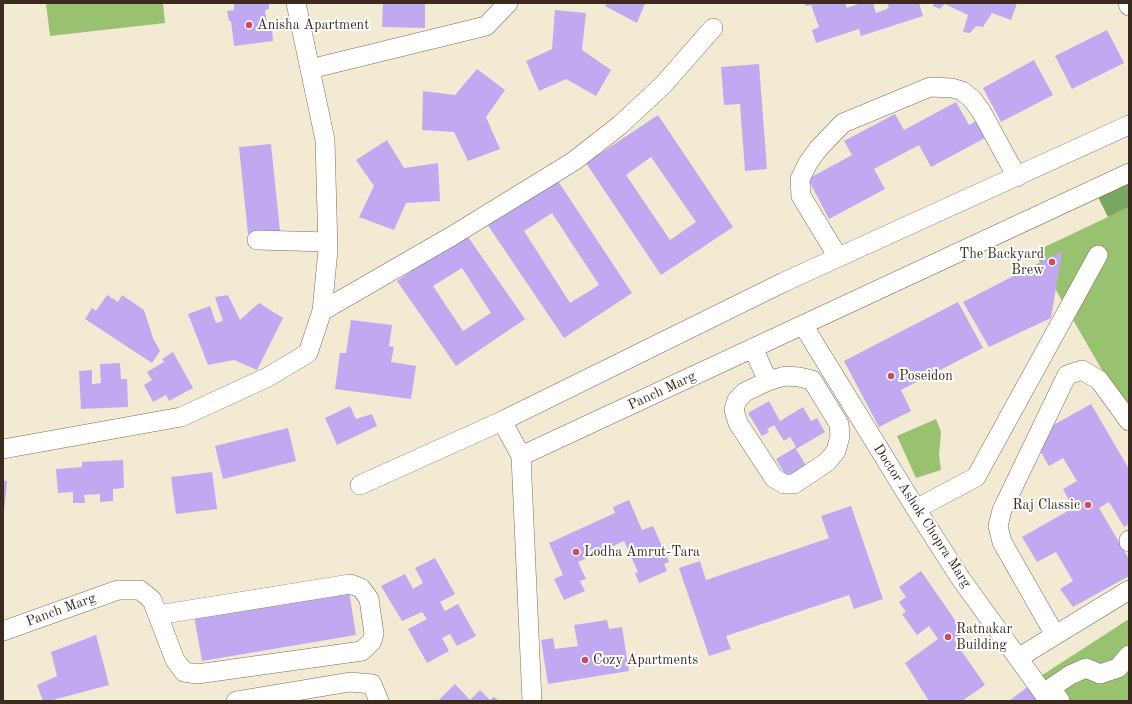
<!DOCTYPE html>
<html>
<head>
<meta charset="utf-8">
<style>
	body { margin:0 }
	#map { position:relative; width:1132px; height:704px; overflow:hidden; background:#f2ead3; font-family:"Old Standard TT",serif }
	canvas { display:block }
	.frame { position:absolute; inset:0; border:4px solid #3b2a1e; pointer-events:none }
</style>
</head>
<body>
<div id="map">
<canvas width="1132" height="704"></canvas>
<div class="frame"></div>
</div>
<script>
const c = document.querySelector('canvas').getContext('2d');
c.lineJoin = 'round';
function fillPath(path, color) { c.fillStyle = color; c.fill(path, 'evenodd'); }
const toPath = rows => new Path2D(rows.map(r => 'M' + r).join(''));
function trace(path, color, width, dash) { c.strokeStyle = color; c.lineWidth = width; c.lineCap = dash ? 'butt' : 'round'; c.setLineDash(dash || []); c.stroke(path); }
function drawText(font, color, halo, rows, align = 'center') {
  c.font = font + ' "Old Standard TT",serif'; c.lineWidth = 4; c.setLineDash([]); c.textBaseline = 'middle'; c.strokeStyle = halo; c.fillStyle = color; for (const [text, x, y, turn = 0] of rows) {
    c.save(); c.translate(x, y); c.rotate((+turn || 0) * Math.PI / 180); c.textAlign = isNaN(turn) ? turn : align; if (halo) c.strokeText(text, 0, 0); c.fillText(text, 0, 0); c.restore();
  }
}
const green = toPath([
	[46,3,163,3,165,23,50,36],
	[1129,207,1129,417,1034,252],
	[936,419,941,432,939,455,941,470,916,478,897,436],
	[1129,619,1129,701,1048,701,1033,681]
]);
const forest = toPath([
	[1129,173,1129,207,1108,217,1095,191]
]);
const building = toPath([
	[234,3,269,3,269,9,265,10,268,29,272,29,273,41,234,46,231,21,229,21,227,11,234,10],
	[383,3,425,3,425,28,382,27],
	[607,3,645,3,637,23,605,6],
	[804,3,845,3,847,8,861,3,873,3,876,13,889,8,887,3,919,3,923,16,861,36,859,29,816,43,812,30,819,27,811,5,806,6],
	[934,3,1017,3,1011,20,992,13,983,27,976,26,970,33,963,32,968,15,945,4,940,9,933,6],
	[555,10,586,13,582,50,611,70,596,96,566,79,539,91,526,61,552,49],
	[1107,30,1124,63,1072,89,1055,56],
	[1034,60,1053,95,1001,122,983,88],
	[759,64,767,169,745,171,740,104,724,105,721,67],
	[477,69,505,90,486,117,500,149,468,161,454,132,422,130,423,91,455,95],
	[956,102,969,125,976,121,985,138,931,167,919,145,874,169,885,189,829,219,808,179,852,155,844,141,895,114,904,130],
	[658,115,733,227,661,275,586,163],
	[651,157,696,222,670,240,626,175],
	[387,140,404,168,438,163,440,201,406,203,394,230,359,217,374,186,356,160],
	[271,144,280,231,248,234,239,147],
	[556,178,632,293,564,338,487,224],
	[552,213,599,285,570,303,524,231],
	[466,234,525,319,456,366,397,281],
	[462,268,491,313,463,331,433,286],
	[1062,251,1051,318,989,347,963,302],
	[107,295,118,302,122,295,144,310,153,338,160,351,152,363,85,319,92,308,96,311],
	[228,295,240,320,259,303,283,318,257,370,234,360,208,365,188,314,210,306,216,323,223,321,215,297],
	[958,302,983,348,901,390,911,411,879,427,844,361],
	[351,320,392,325,389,346,394,347,391,362,416,366,411,399,335,389,340,353,346,353],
	[173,352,193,388,169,401,166,395,153,402,144,385,152,380,147,372,164,362,162,359],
	[120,363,121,379,127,379,128,407,81,409,79,371,92,370,92,384,101,383,100,364],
	[769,401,780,421,803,407,811,421,817,418,825,432,796,449,807,467,788,479,776,459,796,447,790,437,784,441,774,425,767,429,769,432,762,436,748,413],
	[1091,404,1129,469,1129,524,1124,527,1109,502,1099,508,1129,559,1129,576,1073,607,1060,589,1073,581,1056,552,1037,562,1022,537,1073,508,1063,489,1077,481,1063,458,1049,466,1037,446,1046,441,1041,432],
	[350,406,356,419,372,414,377,426,337,445,325,418],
	[288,428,296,461,223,479,215,446],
	[123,460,124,488,113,489,113,501,100,502,100,494,84,495,85,503,73,503,73,492,58,493,56,469,82,467,82,462],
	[212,472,217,509,176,514,171,477],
	[3,481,7,481,4,512,3,512],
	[629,500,642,530,653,526,669,562,664,564,667,571,639,583,635,573,638,572,624,541,578,562,586,579,580,581,585,591,564,600,554,579,563,575,549,543,615,513,613,507],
	[851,506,883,599,854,609,849,595,726,636,731,649,709,656,679,568,700,561,706,580,829,538,821,516],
	[435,558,455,594,440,602,445,611,458,604,476,636,457,646,450,634,442,638,449,651,427,663,408,629,427,619,422,612,402,621,381,586,405,574,413,589,423,583,415,568],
	[921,571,964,633,954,640,985,685,962,701,929,701,905,663,938,639,929,626,917,635,902,614,906,612,899,602,906,597,899,587],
	[349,591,356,635,202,661,194,616],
	[607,620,609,629,622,627,629,671,548,684,541,640,553,638,555,649,578,646,574,625],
	[96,635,109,685,49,701,43,701,37,685,57,676,51,652],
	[455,684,470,700,480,690,490,700,494,697,499,701,438,701],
	[1030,685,1042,701,1009,701]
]);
const minor = toPath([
	[1128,3,1129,6],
	[310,69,486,26,508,3],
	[257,240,328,242],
	[838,257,801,196,800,179,808,163,818,149,843,123,930,87,952,88,962,91,972,99,981,111,1017,177],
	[322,311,452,236,574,161,620,125,663,85,713,28],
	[803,325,916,509,961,579,1049,701],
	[753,348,768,381,785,376,799,377,812,380,839,424,840,436,836,451,827,462,794,484,784,484,774,478,738,423,734,410,737,400,745,392,768,381],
	[502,421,521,456,532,701],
	[3,449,181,417,268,377,308,353,322,311,328,250,325,140,296,3],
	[521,456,1129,173],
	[360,485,502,421,784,282,1129,125],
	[916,509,976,477,1098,255],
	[1129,540,1129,542],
	[3,631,118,590,140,590,152,600,175,660,184,672,197,674,362,651,372,641,374,634,369,599,361,588,350,584,158,615],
	[1055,635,1002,542,998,526,1002,510,1067,375,1082,370,1099,380,1129,421],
	[1018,658,1129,590],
	[236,701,350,682,372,684,379,701],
	[1060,701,1051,688,1070,675,1086,668,1100,674,1118,668,1129,655]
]);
const markers = [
	[249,25,4,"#d1495b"],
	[1052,262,4,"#d1495b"],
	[891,376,4,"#d1495b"],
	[1088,505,4,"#d1495b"],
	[576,552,4,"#d1495b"],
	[948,637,4,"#d1495b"],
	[585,660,4,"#d1495b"]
];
const poiNames = [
	["Anisha Apartment",257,25],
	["The Backyard",1044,254,"right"],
	["Brew",1044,270,"right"],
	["Poseidon",899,376],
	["Raj Classic",1080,505,"right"],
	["Lodha Amrut-Tara",584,552],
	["Ratnakar",956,629],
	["Building",956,645],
	["Cozy Apartments",593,660]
];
const streetNames = [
	["Panch Marg",662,391,-25],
	["Doctor Ashok Chopra Marg",922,516,57],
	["Panch Marg",61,610,-20]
];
fillPath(green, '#98c26f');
fillPath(forest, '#7aa862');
fillPath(building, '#c0a9f1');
trace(minor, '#7b6d5d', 20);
trace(minor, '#fff', 19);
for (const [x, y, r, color] of markers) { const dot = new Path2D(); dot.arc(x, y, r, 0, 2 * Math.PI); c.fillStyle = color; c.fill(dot); trace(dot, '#fff', 1.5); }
drawText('14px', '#3b2a1e', '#fff', poiNames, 'left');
drawText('14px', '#3b2a1e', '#fff', streetNames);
</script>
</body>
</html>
